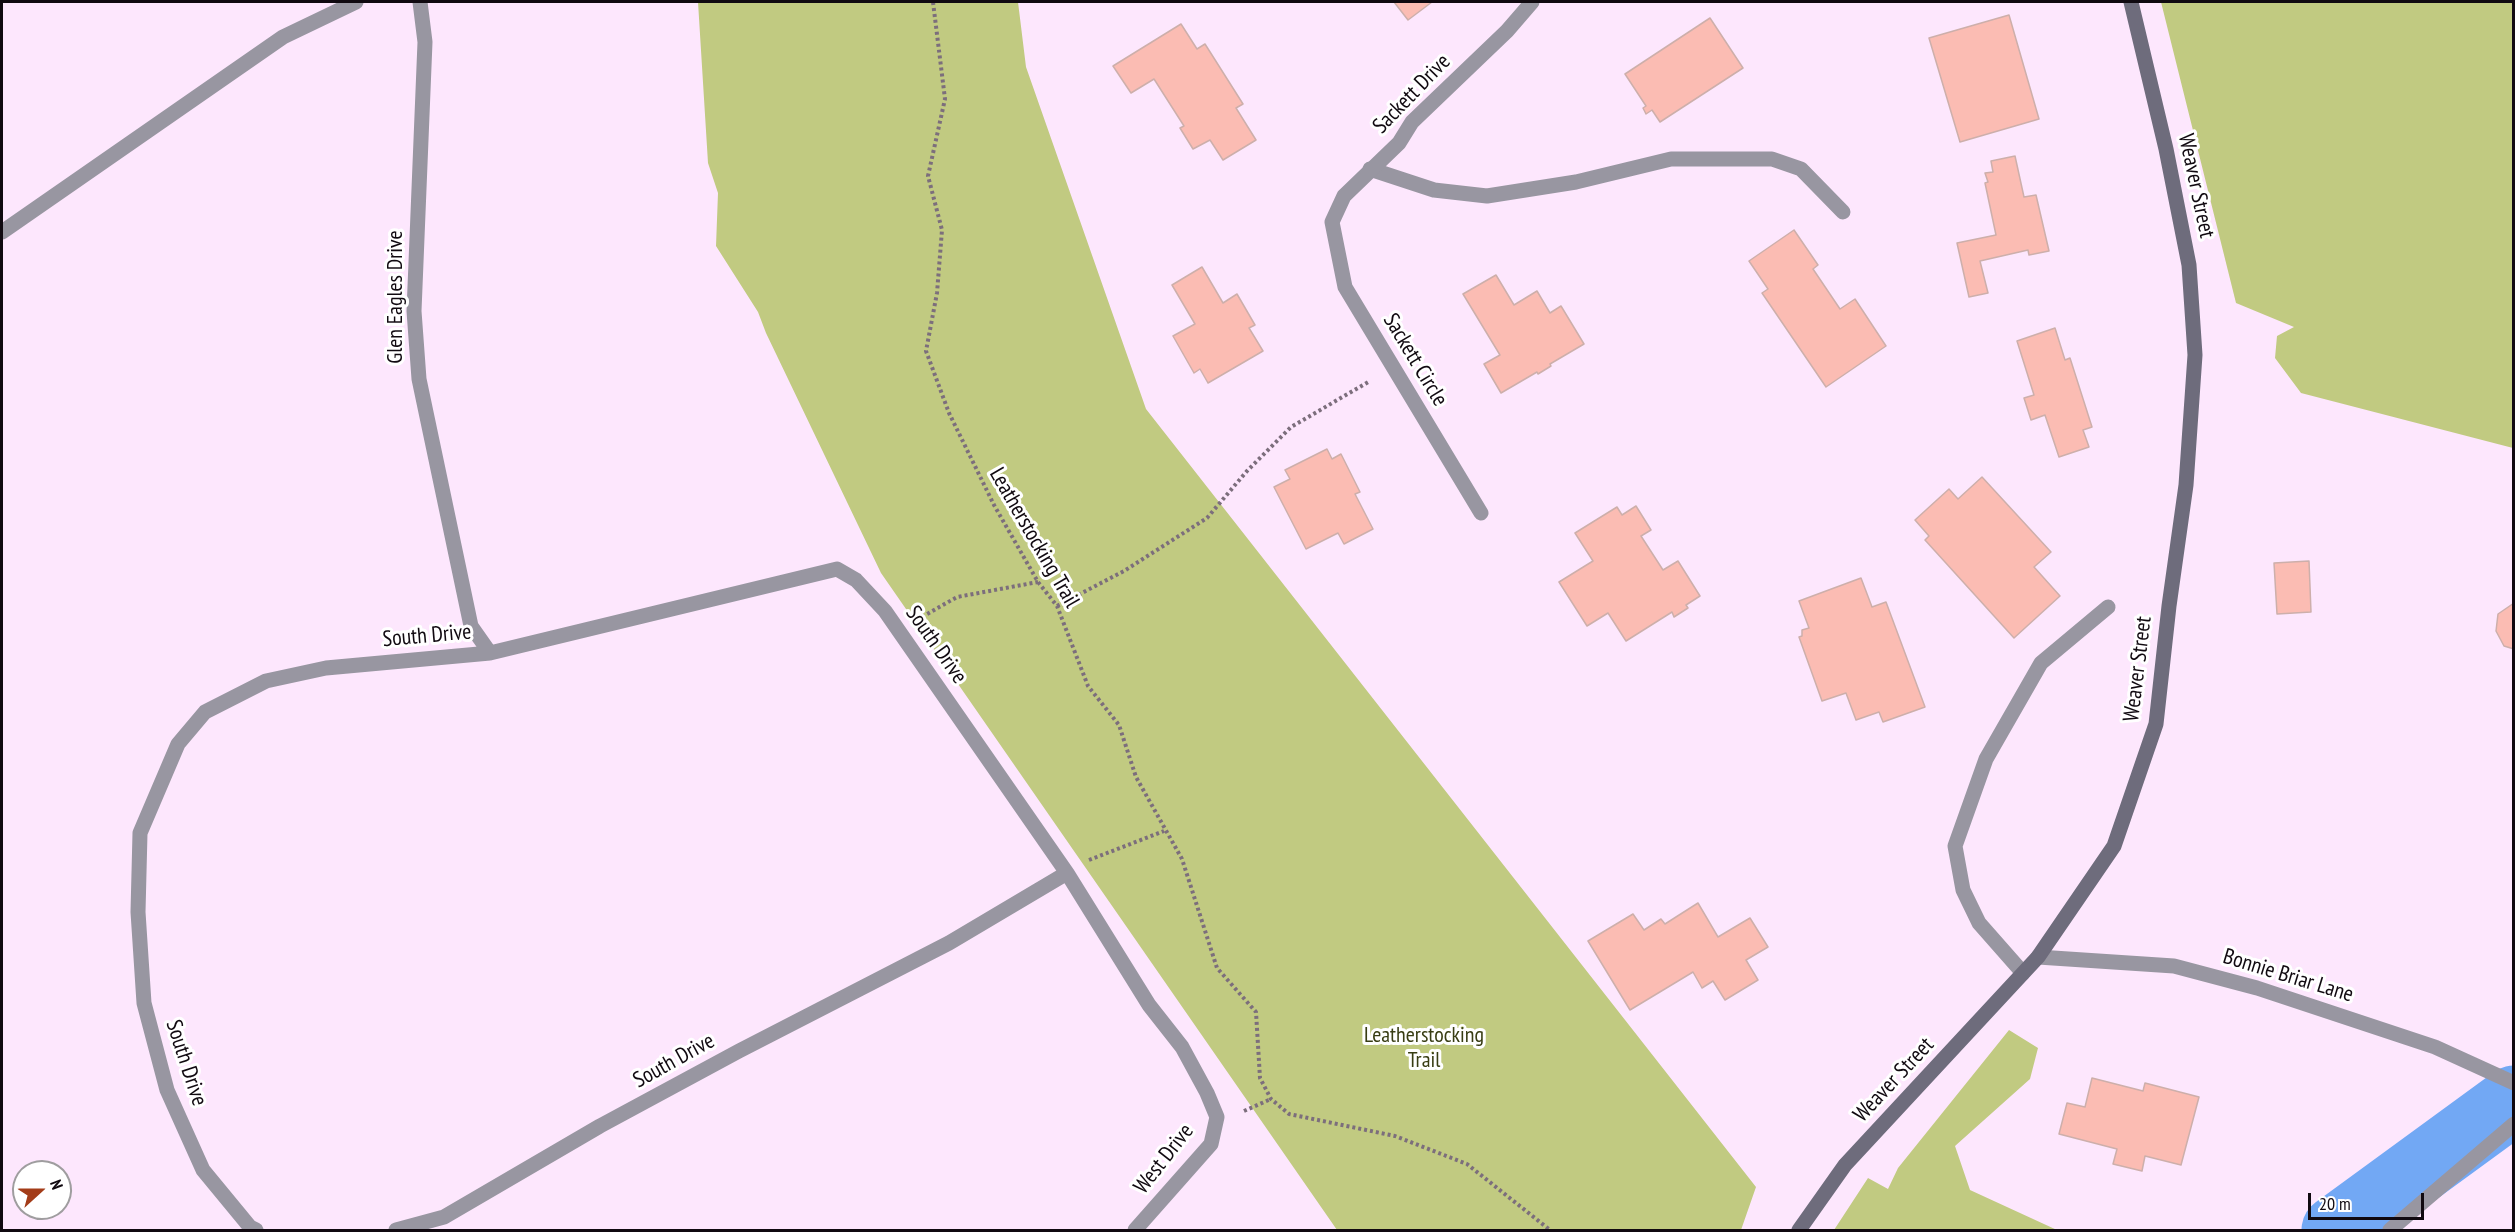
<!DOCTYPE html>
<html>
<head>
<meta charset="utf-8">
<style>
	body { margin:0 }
	#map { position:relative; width:2515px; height:1232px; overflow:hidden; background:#fde7fd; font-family:"PT Sans Narrow",sans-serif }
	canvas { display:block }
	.frame { position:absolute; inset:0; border:3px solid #100910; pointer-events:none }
	.north { position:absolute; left:12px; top:1160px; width:60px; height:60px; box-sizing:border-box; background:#fff; border:2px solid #9f9d9f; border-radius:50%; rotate:69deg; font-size:16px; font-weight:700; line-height:24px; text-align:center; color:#100910 }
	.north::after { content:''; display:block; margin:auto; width:21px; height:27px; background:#a33c19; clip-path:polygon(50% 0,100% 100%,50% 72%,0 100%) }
	.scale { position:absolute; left:2308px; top:1193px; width:116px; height:27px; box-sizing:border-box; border:3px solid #100910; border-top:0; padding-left:8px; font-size:18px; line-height:21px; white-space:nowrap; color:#100910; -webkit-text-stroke:4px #fff; paint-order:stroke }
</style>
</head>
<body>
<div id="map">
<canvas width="2515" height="1232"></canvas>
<div class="frame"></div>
<div class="north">N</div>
<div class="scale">20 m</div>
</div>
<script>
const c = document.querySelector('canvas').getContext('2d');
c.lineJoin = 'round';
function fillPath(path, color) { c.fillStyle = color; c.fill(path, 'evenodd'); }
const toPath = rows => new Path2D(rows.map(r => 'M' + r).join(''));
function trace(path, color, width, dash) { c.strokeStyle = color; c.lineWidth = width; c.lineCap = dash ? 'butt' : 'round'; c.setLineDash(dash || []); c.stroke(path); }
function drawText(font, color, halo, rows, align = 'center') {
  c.font = font + ' "PT Sans Narrow",sans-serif'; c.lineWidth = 6; c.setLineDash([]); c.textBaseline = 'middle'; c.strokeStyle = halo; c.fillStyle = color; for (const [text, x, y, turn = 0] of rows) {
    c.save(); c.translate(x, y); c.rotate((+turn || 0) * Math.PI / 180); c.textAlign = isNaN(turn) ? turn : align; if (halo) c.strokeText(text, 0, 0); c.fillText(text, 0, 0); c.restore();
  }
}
const green = toPath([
	[698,2,1018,2,1026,67,1146,409,1756,1187,1741,1230,1337,1230,881,573,766,333,758,312,716,246,718,193,708,163],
	[2161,2,2513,2,2513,448,2301,393,2275,358,2277,336,2294,327,2236,303],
	[2009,1030,2038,1048,2030,1079,1955,1146,1970,1190,2057,1230,1834,1230,1868,1178,1888,1189,1898,1168]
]);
const river = toPath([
	[2336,1230,2514,1100]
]);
const building = toPath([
	[1394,2,1432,2,1408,20,1394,2],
	[2009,15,2039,119,1960,142,1929,38,2009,15],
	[1710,18,1743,68,1660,122,1652,110,1646,114,1643,108,1646,106,1625,74,1710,18],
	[1181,24,1197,49,1205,44,1243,104,1236,108,1256,140,1223,160,1210,140,1193,149,1180,128,1184,126,1154,79,1131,93,1113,66,1181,24],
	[2015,156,2024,197,2036,195,2049,251,2029,255,2028,250,1980,261,1988,293,1969,297,1957,243,1996,235,1985,183,1988,182,1985,173,1993,172,1991,161,2015,156],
	[1794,230,1818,265,1813,269,1840,309,1855,299,1886,346,1826,387,1762,293,1768,289,1749,261,1794,230],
	[1202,267,1223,303,1237,294,1255,325,1249,328,1263,351,1208,383,1200,369,1194,373,1173,336,1195,324,1172,285,1202,267],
	[1496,275,1514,305,1537,291,1550,313,1561,306,1584,344,1550,364,1551,366,1538,374,1537,372,1501,393,1484,364,1500,355,1463,294,1496,275],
	[2055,328,2065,360,2070,358,2092,427,2083,430,2089,447,2059,457,2045,415,2031,420,2024,398,2034,395,2017,341,2055,328],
	[1327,449,1332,459,1341,454,1360,492,1355,494,1373,529,1344,544,1338,533,1306,549,1274,487,1290,479,1285,470,1327,449],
	[1982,477,2051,552,2034,567,2060,596,2014,638,1925,540,1929,536,1915,520,1949,489,1958,499,1982,477],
	[1636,506,1651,530,1641,536,1663,570,1678,561,1700,596,1686,605,1688,608,1674,617,1672,612,1626,641,1608,613,1587,626,1559,582,1593,561,1575,533,1617,507,1622,515,1636,506],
	[2309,561,2311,612,2277,614,2274,563,2309,561],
	[1861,578,1872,607,1886,602,1925,707,1883,722,1879,712,1856,720,1846,693,1822,701,1799,637,1802,636,1802,630,1809,628,1799,601,1861,578],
	[2514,603,2514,649,2504,646,2496,631,2498,614,2514,603],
	[1698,903,1718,937,1750,918,1768,947,1746,960,1758,980,1725,1000,1713,981,1702,988,1693,972,1630,1010,1588,941,1633,914,1644,930,1661,919,1665,924,1698,903],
	[2092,1078,2143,1091,2145,1083,2199,1097,2181,1165,2145,1156,2142,1171,2113,1164,2117,1149,2059,1134,2067,1103,2085,1107,2092,1078]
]);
const path = toPath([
	[933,2,945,99,928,176,942,230,937,293,926,351,949,413,994,505,1038,582,1057,606,1088,686,1119,725,1136,777,1182,859,1217,968,1256,1012,1260,1078,1271,1099,1289,1114,1395,1136,1467,1164,1550,1230],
	[1057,606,1124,571,1207,518,1247,471,1291,427,1370,381],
	[922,617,957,597,1038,582],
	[1089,860,1164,831],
	[1244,1111,1271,1099]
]);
const lane = toPath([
	[1370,169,1434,190,1487,196,1576,182,1671,159,1772,159,1801,169,1843,212],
	[2023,973,1979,923,1963,890,1955,846,1986,759,2041,663,2108,607]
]);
const street = toPath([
	[420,2,425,42,414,311,419,379,471,626,490,653],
	[2,232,283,37,356,2],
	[1481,513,1345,287,1332,222,1344,196,1399,143,1412,122,1507,31,1532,2],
	[2038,957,2174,966,2257,988,2435,1047,2514,1083],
	[256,1230,250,1227,203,1170,167,1090,144,1003,138,912,140,833,178,744,205,712,266,681,326,668,490,653,837,569,856,580,885,611,1067,873,1149,1005,1182,1047,1207,1093,1217,1117,1211,1144,1135,1230],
	[396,1230,444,1217,600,1126,739,1051,949,943,1067,873],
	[2390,1230,2514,1124]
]);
const secondary = toPath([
	[1799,1230,1845,1165,2038,957,2114,846,2156,724,2169,606,2186,485,2195,355,2189,265,2166,149,2131,2]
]);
const streetNames = [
	["Sackett Drive",1412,94,-46],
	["Weaver Street",2196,186,78],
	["Glen Eagles Drive",396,297,-90],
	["Sackett Circle",1415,360,59],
	["Leatherstocking Trail",1034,538,60],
	["South Drive",427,636,-5],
	["South Drive",936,645,55],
	["Weaver Street",2138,669,-83],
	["Bonnie Briar Lane",2288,976,17],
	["South Drive",674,1061,-29],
	["South Drive",186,1063,72],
	["Weaver Street",1894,1080,-47],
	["West Drive",1164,1159,-52]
];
const parkNames = [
	["Leatherstocking",1424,1036],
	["Trail",1424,1061]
];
fillPath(green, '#c1ca81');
trace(river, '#72a8f4', 69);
fillPath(building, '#fbbcb3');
trace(building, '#cdafab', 1.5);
trace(path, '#7c6e7c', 4, [3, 3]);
trace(lane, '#9896a1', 15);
trace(street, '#9896a1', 15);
trace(secondary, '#6e6c7c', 15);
drawText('22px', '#100910', '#fff', streetNames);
drawText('22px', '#383d13', '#fff', parkNames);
</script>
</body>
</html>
